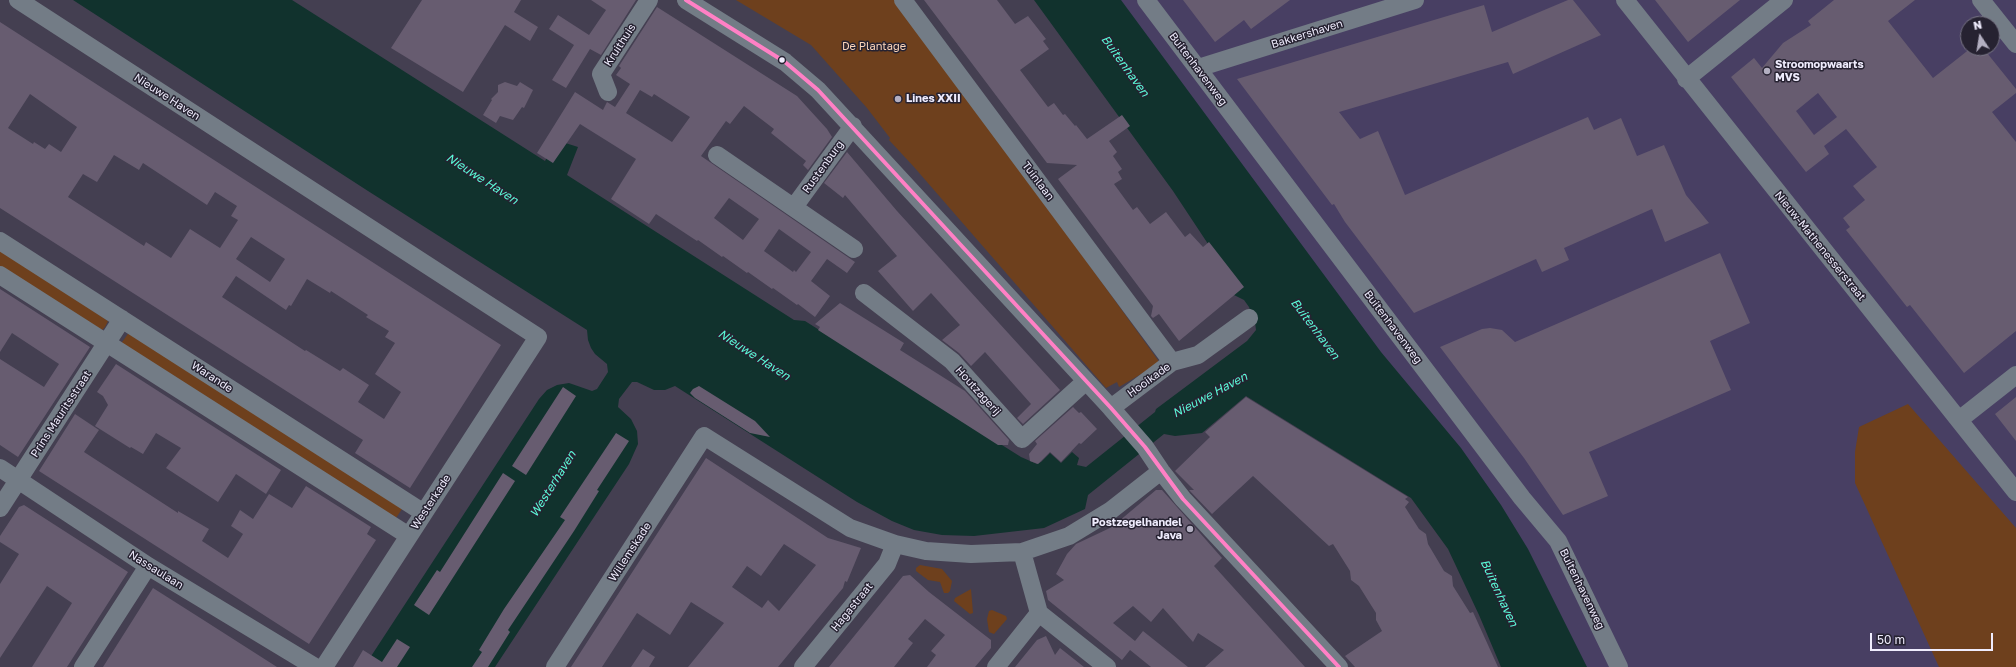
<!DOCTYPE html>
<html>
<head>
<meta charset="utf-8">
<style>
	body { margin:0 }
	#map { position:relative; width:2016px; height:667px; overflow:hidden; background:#443f51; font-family:"Golos Text",sans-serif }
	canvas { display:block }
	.north { position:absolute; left:1960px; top:16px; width:40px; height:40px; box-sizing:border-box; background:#262231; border:1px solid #767383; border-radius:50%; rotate:348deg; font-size:11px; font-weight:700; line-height:16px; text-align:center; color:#efecfd }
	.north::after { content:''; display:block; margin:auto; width:14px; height:18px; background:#b3afc1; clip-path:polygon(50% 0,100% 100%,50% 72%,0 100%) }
	.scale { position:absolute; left:1870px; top:633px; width:123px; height:18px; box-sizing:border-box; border:2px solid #efecfd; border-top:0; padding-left:5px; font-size:12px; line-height:14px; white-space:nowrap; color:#efecfd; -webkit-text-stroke:3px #262231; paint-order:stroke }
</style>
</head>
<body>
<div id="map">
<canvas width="2016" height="667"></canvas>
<div class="north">N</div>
<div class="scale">50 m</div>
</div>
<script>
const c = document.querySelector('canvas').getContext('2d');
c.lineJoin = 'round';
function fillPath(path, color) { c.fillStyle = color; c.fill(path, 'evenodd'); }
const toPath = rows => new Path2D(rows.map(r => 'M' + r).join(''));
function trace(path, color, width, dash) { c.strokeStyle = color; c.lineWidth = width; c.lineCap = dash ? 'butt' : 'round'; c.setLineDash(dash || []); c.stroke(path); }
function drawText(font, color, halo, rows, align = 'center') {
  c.font = font + ' "Golos Text",sans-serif'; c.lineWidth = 3; c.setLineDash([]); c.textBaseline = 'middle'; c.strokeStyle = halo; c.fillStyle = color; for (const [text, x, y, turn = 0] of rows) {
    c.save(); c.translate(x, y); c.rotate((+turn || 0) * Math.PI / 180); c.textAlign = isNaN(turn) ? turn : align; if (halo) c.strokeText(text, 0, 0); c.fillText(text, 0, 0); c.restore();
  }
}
const built = toPath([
	[1071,0,2016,0,2016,667,1539,667],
	[1968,24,1992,24,1992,48,1968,48]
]);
const green = toPath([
	[736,0,898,0,1160,363,1119,387,1117,382,1106,388,914,167,889,140,890,138,867,108,811,45],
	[0,247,108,321,105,327,102,330,0,269],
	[130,331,404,506,394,521,120,345],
	[1908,404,2016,528,2016,667,1939,667,1855,483,1855,452,1859,427],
	[920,565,942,569,952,581,950,591,948,593,944,593,940,582,928,580,916,571,916,568],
	[971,589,973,613,970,614,954,601,955,598],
	[992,610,1006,616,1007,619,994,634,989,632,987,619,989,611]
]);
const water = toPath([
	[73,0,292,0,545,161,556,140,578,147,567,175,794,320,805,321,1021,457,1037,464,1041,462,1050,453,1061,463,1072,452,1079,458,1077,465,1086,467,1155,412,1156,409,1247,341,1256,330,1255,322,1249,307,1244,300,1234,295,1235,289,1218,259,1173,191,1034,0,1121,0,1381,352,1461,448,1501,505,1528,549,1587,667,1501,667,1479,615,1448,549,1411,498,1246,396,1202,433,1175,436,1164,434,1088,495,1085,509,1044,528,974,536,942,535,914,530,892,521,857,502,675,386,665,390,654,390,637,382,632,382,619,399,618,407,631,419,637,431,638,444,629,464,495,667,364,667,539,399,547,390,557,385,569,383,592,391,597,389,608,372,607,364,595,354,591,348,588,340,587,330,368,191]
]);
const building = toPath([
	[422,0,521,0,514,12,538,27,530,41,505,25,463,92,391,48],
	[591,0,636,0,601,55,590,49,566,88,552,80,574,45,549,29,558,15,589,35,606,10],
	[924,0,997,0,1015,24,1028,16,1046,39,1043,41,1049,49,1020,70,1048,107,1054,103,1063,115,1065,114,1075,126,1076,125,1087,139,1122,115,1130,126,1109,141,1117,152,1113,156,1122,169,1118,172,1122,179,1114,184,1133,210,1137,207,1150,224,1166,212,1185,237,1190,233,1203,247,1209,242,1244,287,1179,341,1159,314,1153,318,1151,316,1153,306,1058,179,1077,165,1047,163],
	[1183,0,1290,0,1251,29,1244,20,1215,42],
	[1568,0,1573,0,1601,35,1513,74,1508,62,1339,112,1360,139,1378,131,1405,195,1588,117,1594,130,1621,118,1637,156,1664,145,1686,195,1709,223,1665,242,1652,209,1564,248,1569,260,1542,272,1536,259,1414,313,1345,222,1334,204,1332,205,1237,79,1484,5,1492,32],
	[1655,0,1740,0,1688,42],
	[1834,0,1915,0,1888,21,1933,78,1971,48,1983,48,2016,89,2016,93,1992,112,2016,142,2016,331,1964,373,1910,305,1907,307,1846,230,1850,227,1843,218,1865,200,1853,186,1877,167,1846,129,1824,146,1829,154,1806,172,1731,77,1754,58,1762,68,1783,43,1811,25,1808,21],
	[1818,93,1837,117,1814,135,1796,111],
	[657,7,797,96,827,129,832,137,808,170,803,165,806,161,771,133,774,129,744,106,730,124,726,121,701,156,855,262,847,273,827,259,811,281,830,296,815,317,798,304,797,305,773,288,772,289,748,272,747,273,723,256,722,257,698,240,697,241,656,214,649,224,611,199,636,159,580,124,553,163,537,153,575,92,603,110,607,102,615,107,630,84,616,75,621,68,619,66],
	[640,90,652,97,654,94,690,117,672,142,626,113],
	[729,198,759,219,743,240,714,218],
	[779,229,811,252,796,272,794,270,793,272,764,251],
	[0,22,501,345,410,488,355,453,363,440,0,208],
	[30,94,77,127,61,152,49,144,45,149,34,142,33,144,8,128],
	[114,155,139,170,143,163,207,205,215,192,237,206,231,216,238,220,220,248,190,229,171,258,146,242,144,246,68,197,83,174,97,182],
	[251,237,285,259,270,282,236,259],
	[236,276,286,310,289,305,291,306,307,279,330,293,331,291,368,315,366,317,389,331,385,337,395,343,375,374,401,392,384,419,358,402,369,385,343,368,340,371,306,350,305,351,222,297],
	[505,82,517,86,520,82,533,90,524,108,522,107,513,120,500,116,496,123,483,115,492,100,491,99,498,92,498,85],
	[847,152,897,211,1060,390,1023,424,1017,418,1031,404,985,352,971,366,959,353,942,340,960,325,931,293,913,311,878,271,897,256,845,195,843,198,824,183],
	[1720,253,1750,323,1710,341,1731,390,1589,452,1608,496,1563,515,1524,458,1440,347,1482,329,1490,328,1502,330,1515,342],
	[0,289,90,347,18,457,0,445,0,359,44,387,59,364,12,333,0,352],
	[840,303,904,343,900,350,965,391,1009,440,1008,445,998,445,818,330,820,327,815,324],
	[116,364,281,470,266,494,236,474,218,502,166,468,181,448,156,433,143,454,131,447,130,448,95,426,108,405,103,396,97,392],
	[699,386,755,421,770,437,750,433,695,398,690,393,693,389],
	[563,387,576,396,526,475,512,466],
	[1246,397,1408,497,1405,499,1409,502,1405,507,1419,529,1426,534,1428,544,1444,571,1452,576,1453,586,1470,613,1473,612,1498,667,1355,667,1345,656,1382,631,1376,620,1376,613,1359,586,1351,580,1350,571,1333,544,1329,546,1253,476,1212,514,1189,490,1194,490,1175,471,1210,437,1205,432],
	[2016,397,2016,441,1995,414],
	[1073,407,1079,413,1081,412,1097,429,1081,444,1079,443,1061,462,1050,452,1038,464,1030,461,1029,454,1037,444,1035,441],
	[75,414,99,430,84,452,178,513,178,511,209,529,202,541,228,558,243,534,231,526,240,510,253,519,269,494,292,508,306,486,371,527,367,534,376,540,309,644,39,471],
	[616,433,629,441,597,490,599,491,574,531,508,630,510,632,488,667,472,667,482,652,479,650,504,609,565,520,560,517],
	[706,458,828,538,861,548,847,582,845,581,843,588,778,667,688,667,724,623,691,602,670,635,637,613,602,667,571,667],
	[784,544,816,565,779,611,768,600,762,608,732,587,747,566,761,576],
	[503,473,515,481,429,615,414,605,437,570,440,572],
	[1156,490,1162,490,1222,558,1214,566,1305,667,1205,667,1224,650,1198,633,1193,642,1163,608,1151,622,1133,606,1113,623,1135,641,1143,631,1188,667,1151,667,1130,650,1122,660,1048,600,1046,591,1064,580,1056,574,1067,554,1076,544,1112,527],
	[24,505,128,572,67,667,32,667,72,603,47,586,0,658,0,584,19,554,0,542,0,536,19,507],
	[910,575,929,592,991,640,991,648,975,667,927,667,936,655,931,651,945,635,925,619,908,639,913,643,894,667,829,667,903,576],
	[153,588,205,621,277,667,103,667],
	[1046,636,1055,655,1060,648,1084,667,1015,667,1037,640],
	[397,639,410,647,397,667,353,667,363,650,382,662],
	[643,649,655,657,649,667,631,667]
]);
const minor = toPath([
	[18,0,538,337,324,667],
	[686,0,785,62,818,90,1111,408,1145,447,1161,471,1183,499,1339,667],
	[903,0,1172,362],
	[1146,0,1522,498,1558,541,1619,667],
	[1625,0,2016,492],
	[1981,0,2016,44],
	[1198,68,1415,0],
	[1686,79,1784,0],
	[608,92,601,74,649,0],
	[717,155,854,249],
	[794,207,853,126],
	[0,241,424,513],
	[0,275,409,536],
	[864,293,952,361,1022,439,1086,381],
	[1111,408,1172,362,1198,355,1249,318],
	[1959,420,2016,375],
	[0,468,148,566,315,667],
	[0,508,122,319],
	[1022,552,1039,613],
	[1039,613,1107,667],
	[83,667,148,566],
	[555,667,704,436,850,528,895,544,926,551,971,554,1022,552,1069,536,1110,511,1161,471],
	[803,667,887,564,895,544],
	[996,667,1039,613]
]);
const bus1 = toPath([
	[686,0,785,62,818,90,1111,408,1145,447,1183,499,1339,667]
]);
const markers = [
	[782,60,3.5,"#efecfd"],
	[1767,71,4,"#b3afc1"],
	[898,99,4,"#b3afc1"],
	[1190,529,4,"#b3afc1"]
];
const streetNames = [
	["Bakkershaven",1307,34,-17],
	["Kruithuis",620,45,-57],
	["Buitenhavenweg",1198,69,53],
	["Nieuwe Haven",167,97,33],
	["Rustenburg",823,167,-54],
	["Tuinlaan",1038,181,53],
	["Nieuw-Mathenesserstraat",1820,246,51],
	["Buitenhavenweg",1393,327,53],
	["Warande",212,377,33],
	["Hooikade",1149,380,-36],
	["Houtzagerij",978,391,48],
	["Prins Mauritsstraat",61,414,-57],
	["Westerkade",431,502,-57],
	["Willemskade",630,552,-57],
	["Nassaulaan",156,570,32],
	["Buitenhavenweg",1582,589,64],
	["Hagastraat",852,607,-51]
];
const parkNames = [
	["De Plantage",874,47]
];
const poiNames = [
	["Stroomopwaarts",1775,65],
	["MVS",1775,78],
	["Lines XXII",906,99],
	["Postzegelhandel",1182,523,"right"],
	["Java",1182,536,"right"]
];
const waterNames = [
	["Buitenhaven",1125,66,54],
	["Nieuwe Haven",482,179,33],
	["Buitenhaven",1315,329,53],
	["Nieuwe Haven",754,355,33],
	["Nieuwe Haven",1210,395,-28],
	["Westerhaven",553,484,-58],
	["Buitenhaven",1499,593,65]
];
fillPath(built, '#483f63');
fillPath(green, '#6e401d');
fillPath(water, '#11322d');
fillPath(building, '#675c70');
trace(minor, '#737c86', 18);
trace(bus1, '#ff80c5', 4);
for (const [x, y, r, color] of markers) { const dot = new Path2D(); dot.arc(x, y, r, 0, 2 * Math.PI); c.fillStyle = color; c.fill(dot); trace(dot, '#262231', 1.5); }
drawText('11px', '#efecfd', '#262231', streetNames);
drawText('11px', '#fcd5ba', '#262231', parkNames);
drawText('bold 11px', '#efecfd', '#262231', poiNames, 'left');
drawText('italic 12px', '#59fad7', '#262231', waterNames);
</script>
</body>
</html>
